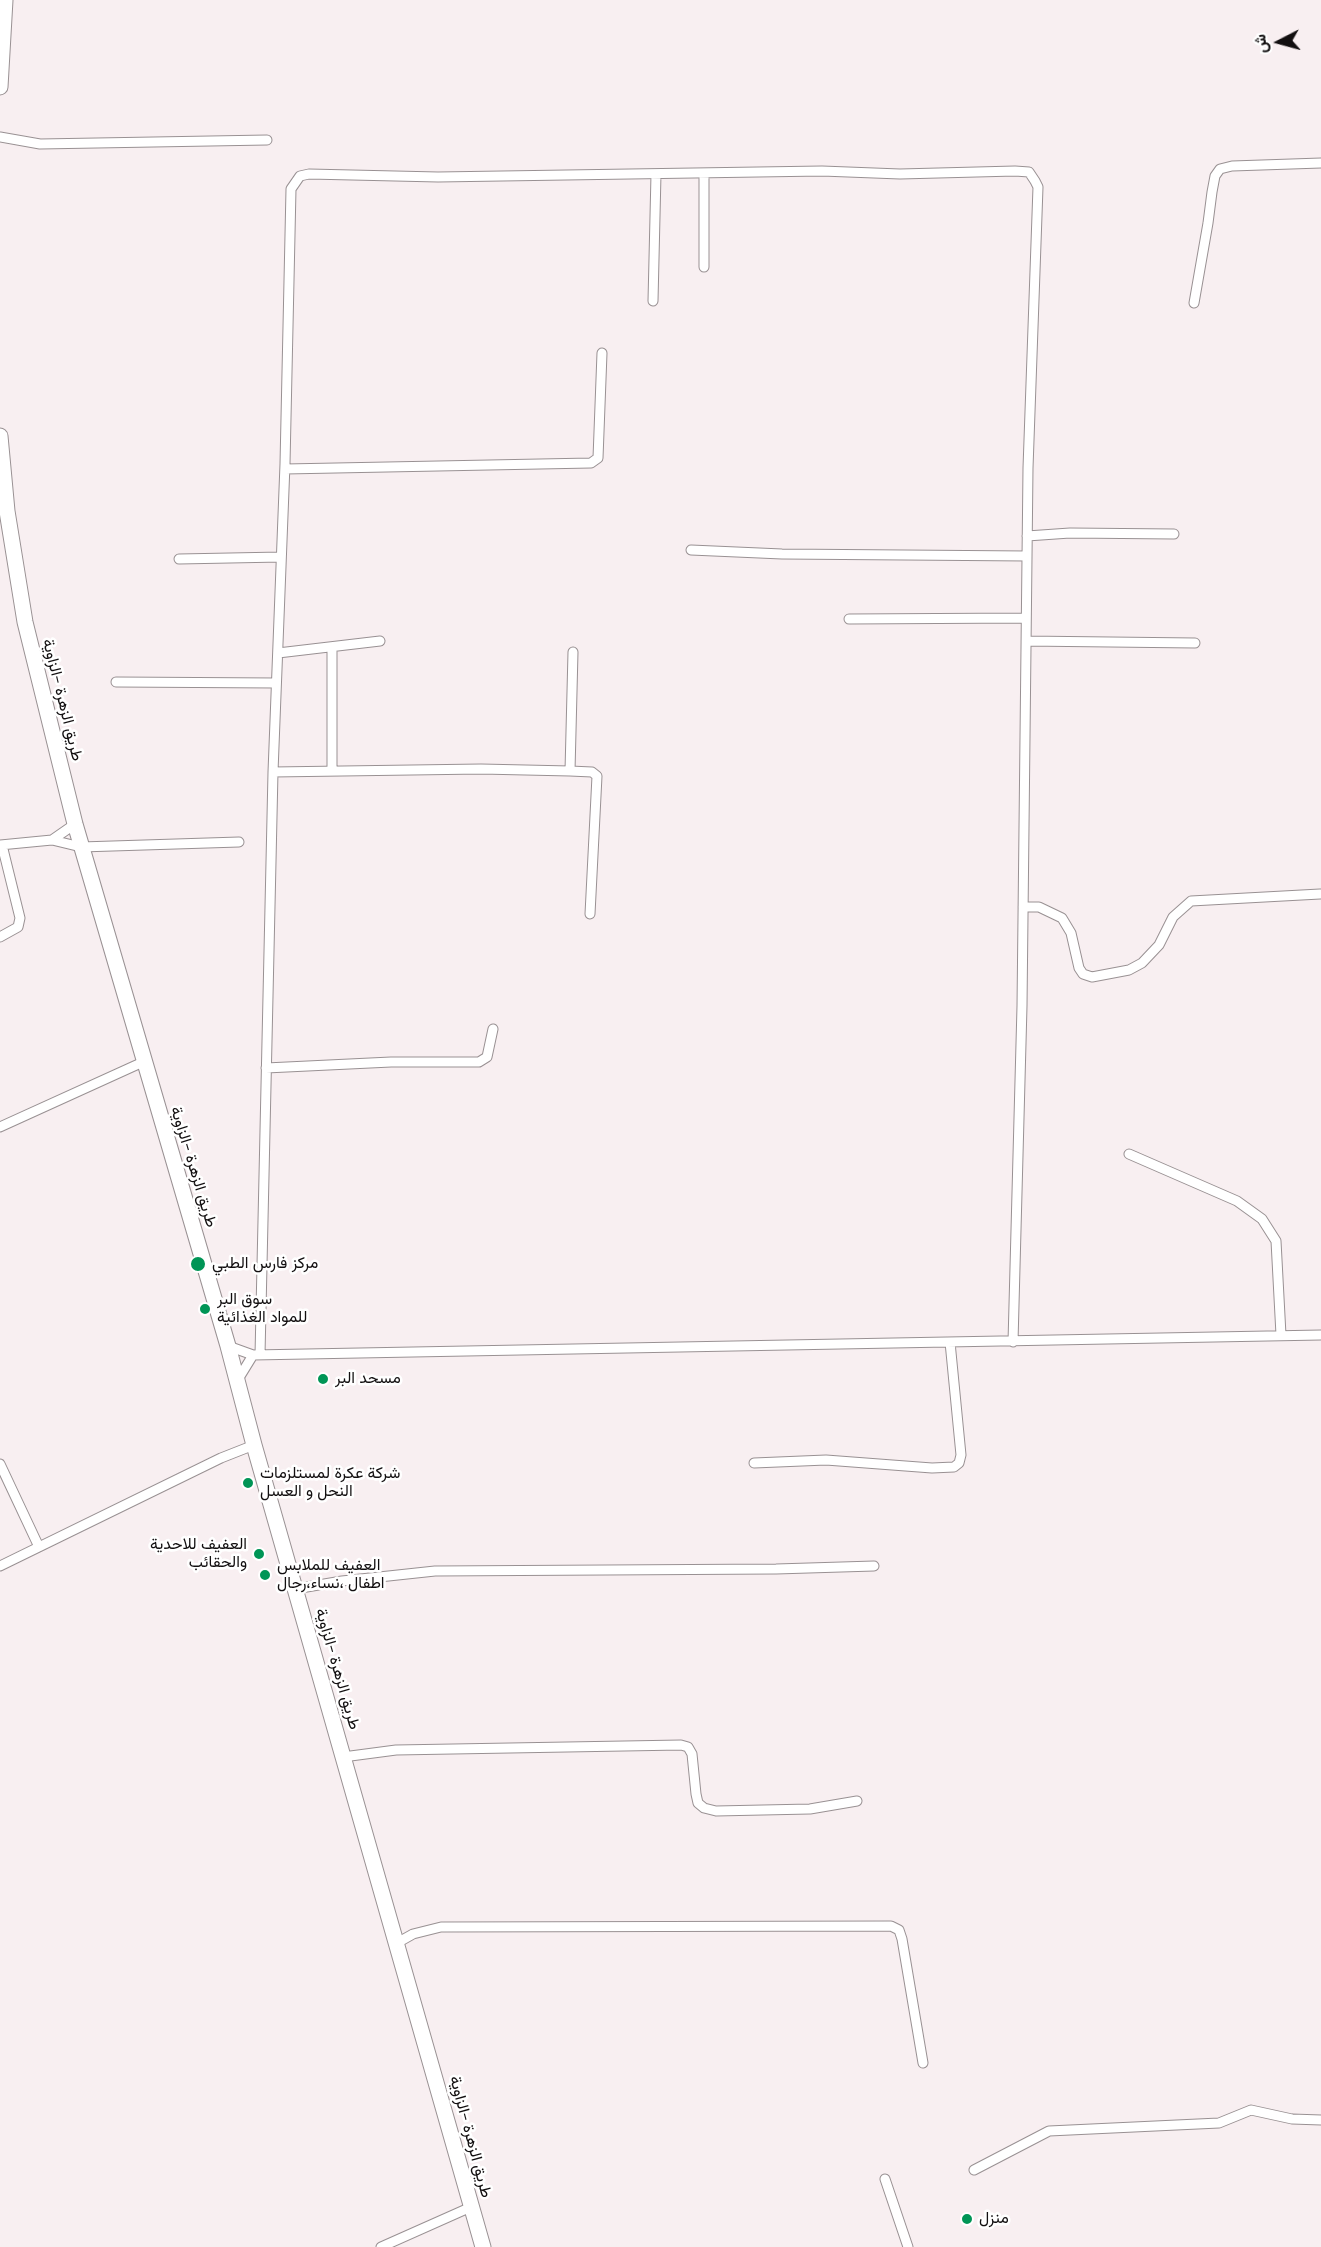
<!DOCTYPE html>
<html>
<head>
<meta charset="utf-8">
<style>
	body { margin:0 }
	#map { position:relative; width:1321px; height:2247px; overflow:hidden; background:#f8eff1; font-family:"DM Sans",Vazirmatn,sans-serif }
	canvas { display:block }
	.north { position:absolute; left:1249px; top:12px; width:60px; height:60px; -webkit-text-stroke:4px #fff; paint-order:stroke; rotate:264deg; font-size:16px; font-weight:700; line-height:24px; text-align:center; color:#120f10 }
	.north::after { content:''; display:block; margin:auto; width:21px; height:27px; background:#120f10; clip-path:polygon(50% 0,100% 100%,50% 72%,0 100%) }
</style>
</head>
<body>
<div id="map">
<canvas width="1321" height="2247"></canvas>
<div class="north">ش</div>
</div>
<script>
const c = document.querySelector('canvas').getContext('2d');
c.lineJoin = 'round';
const toPath = rows => new Path2D(rows.map(r => 'M' + r).join(''));
function trace(path, color, width, dash) { c.strokeStyle = color; c.lineWidth = width; c.lineCap = dash ? 'butt' : 'round'; c.setLineDash(dash || []); c.stroke(path); }
function drawText(font, color, halo, rows, align = 'center') {
  c.font = font + ' "DM Sans",Vazirmatn,sans-serif'; c.lineWidth = 5; c.setLineDash([]); c.textBaseline = 'middle'; c.strokeStyle = halo; c.fillStyle = color; for (const [text, x, y, turn = 0] of rows) {
    c.save(); c.translate(x, y); c.rotate((+turn || 0) * Math.PI / 180); c.textAlign = isNaN(turn) ? turn : align; if (halo) c.strokeText(text, 0, 0); c.fillText(text, 0, 0); c.restore();
  }
}
const minor = toPath([
	[0,137,40,144,267,140],
	[704,267,704,173],
	[653,301,656,174],
	[1194,303,1208,223,1212,192,1215,176,1220,169,1232,166,1321,163],
	[285,469,591,463,598,458,602,353],
	[1027,536,1070,533,1174,534],
	[691,550,782,554,1027,556],
	[179,559,281,557],
	[849,619,1026,618],
	[1026,641,1195,643],
	[278,653,380,641],
	[116,682,276,683],
	[332,771,332,647],
	[570,771,592,772,597,776,590,914],
	[273,772,481,769,570,771,573,652],
	[52,840,75,824],
	[0,845,52,840,81,847,239,842],
	[1023,907,1039,907,1062,918,1071,933,1079,968,1083,974,1092,977,1129,970,1142,963,1159,945,1173,917,1191,901,1320,894],
	[0,937,18,927,20,918,2,845],
	[266,1068,391,1062,479,1062,487,1057,493,1029],
	[0,1127,143,1062],
	[1129,1154,1237,1201,1262,1219,1276,1241,1281,1335],
	[228,1346,253,1355,1321,1335],
	[260,1355,273,772,285,464,291,189,300,176,309,174,438,177,822,171,900,174,1015,171,1029,172,1035,181,1038,187,1028,468,1022,1006,1013,1342],
	[237,1381,253,1355],
	[754,1463,826,1460,932,1468,954,1467,959,1463,961,1455,950,1342],
	[0,1464,39,1547],
	[0,1566,221,1458,254,1445],
	[295,1589,342,1581,435,1571,776,1569,874,1566],
	[343,1757,396,1750,681,1745,688,1747,692,1754,696,1794,698,1803,704,1808,716,1811,810,1809,857,1801],
	[397,1943,413,1934,441,1927,891,1926,899,1930,902,1939,923,2063],
	[974,2170,1049,2131,1219,2123,1251,2110,1292,2119,1321,2120],
	[885,2179,908,2247],
	[381,2247,471,2207]
]);
const primary = toPath([
	[0,87,5,0],
	[0,436,7,511,25,622,75,824,228,1346,254,1445,483,2247]
]);
const markers = [
	[198,1264,8,"#009556"],
	[205,1309,6,"#009556"],
	[323,1379,6,"#009556"],
	[248,1483,6,"#009556"],
	[259,1554,6,"#009556"],
	[265,1575,6,"#009556"],
	[967,2219,6,"#009556"]
];
const streetNames = [
	["طريق الزهرة -الزاوية",62,700,76],
	["طريق الزهرة -الزاوية",193,1167,73],
	["طريق الزهرة -الزاوية",337,1669,74],
	["طريق الزهرة -الزاوية",470,2137,75]
];
const poiNames = [
	["مركز فارس الطبي",212,1264],
	["سوق البر",217,1300],
	["للمواد الغذائية",217,1318],
	["مسحد البر",335,1379],
	["شركة عكرة لمستلزمات",260,1474],
	["النحل و العسل",260,1492],
	["العفيف للاحدية",247,1545,"right"],
	["والحقائب",247,1563,"right"],
	["العفيف للملابس",277,1566],
	["اطفال ،نساء،رجال",277,1584],
	["منزل",979,2219]
];
trace(minor, '#999193', 11);
trace(primary, '#999193', 17);
trace(minor, '#fff', 9);
trace(primary, '#fff', 15);
for (const [x, y, r, color] of markers) { const dot = new Path2D(); dot.arc(x, y, r, 0, 2 * Math.PI); c.fillStyle = color; c.fill(dot); trace(dot, '#fff', 2); }
drawText('16px', '#120f10', '#fff', streetNames);
drawText('16px', '#120f10', '#fff', poiNames, 'left');
</script>
</body>
</html>
